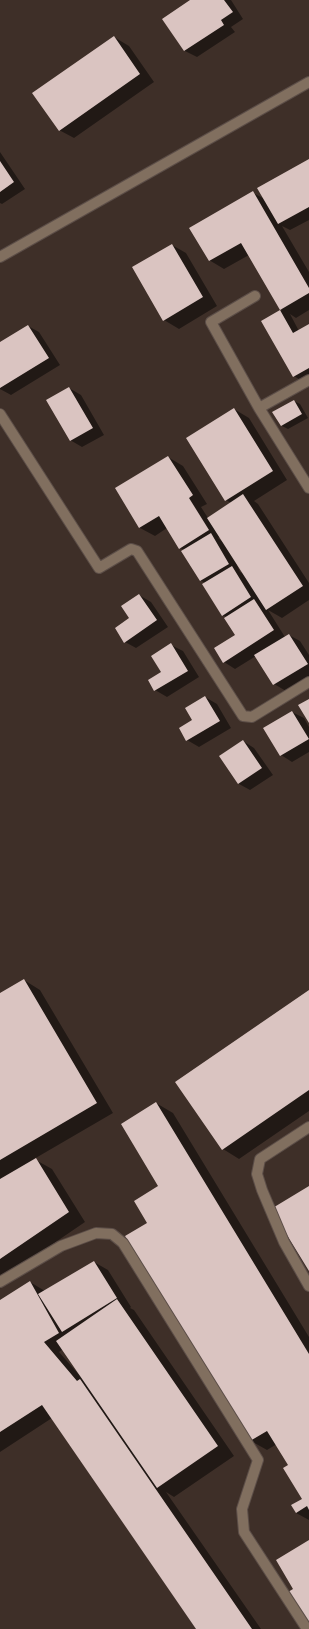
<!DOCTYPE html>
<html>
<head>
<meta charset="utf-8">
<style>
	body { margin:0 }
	canvas { display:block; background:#3e2f28 }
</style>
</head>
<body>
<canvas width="309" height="1629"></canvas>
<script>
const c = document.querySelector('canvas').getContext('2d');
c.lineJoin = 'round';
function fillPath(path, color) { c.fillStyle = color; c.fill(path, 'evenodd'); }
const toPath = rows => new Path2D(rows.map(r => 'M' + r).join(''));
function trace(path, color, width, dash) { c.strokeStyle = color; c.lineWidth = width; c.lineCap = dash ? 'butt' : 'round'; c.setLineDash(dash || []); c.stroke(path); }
const shadow = toPath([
	[191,0,231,0,243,19,231,27,235,32,197,57,185,51,164,19],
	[114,37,129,46,154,82,74,138,59,130],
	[0,152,25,189,2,204,0,203],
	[309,160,309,220,290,230,282,226,309,272,309,310,296,318,290,314,299,331,309,325,309,381,305,383,294,376,263,321,282,310,249,255,224,269,209,260,253,193,265,199],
	[172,245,186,253,217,306,179,329,164,320],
	[28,326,39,332,60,365,11,395,0,389,0,343],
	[69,388,81,395,104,435,82,447,70,440],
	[294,401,300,404,308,418,288,429,282,426],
	[234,409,249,418,287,480,254,501,258,504,309,583,309,600,282,618,268,610,285,637,289,635,300,641,309,655,309,676,286,691,274,684,256,656,235,669,224,662,236,635,227,617,222,615,205,583,200,580,184,550,180,548,167,528,155,536,140,528,116,489,168,457,183,466,207,504,201,507,208,518,231,503,226,500,187,438],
	[220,537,223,542,218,538],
	[238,564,244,574,240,572,237,565],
	[139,595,151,602,168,627,136,648,125,642],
	[171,645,183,651,199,677,167,697,155,690],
	[205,697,217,704,231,728,199,747,187,740,193,721],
	[292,712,304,718,309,727,309,752,292,762,281,755],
	[243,741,254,748,273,775,250,790,239,784,220,756],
	[24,980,40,990,113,1113,34,1159,52,1169,85,1222,0,1280,0,994],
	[309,991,309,1111,239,1159,223,1149],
	[156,1103,173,1113,309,1337,309,1520,296,1513,303,1499,289,1465,277,1444,267,1450,251,1441,148,1224,160,1187],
	[94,1262,108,1270,131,1307,130,1308,134,1310,234,1456,174,1497,166,1492,261,1629,196,1629,52,1418,0,1452,0,1302,30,1282,45,1291],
	[63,1349,82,1376,81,1377,59,1352]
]);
const building = toPath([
	[190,0,224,0,233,12,221,20,224,25,184,51,162,19],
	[114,36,140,74,59,131,32,93],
	[309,159,309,207,278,224,257,188],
	[0,161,14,182,0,192],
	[253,191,309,288,309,293,280,310,241,243,209,261,189,228],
	[172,244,203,297,163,321,132,267],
	[280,310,293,333,309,324,309,368,293,377,261,321],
	[28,325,49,358,0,388,0,342],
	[69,387,93,428,70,441,46,400],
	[294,400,302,414,281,426,272,412],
	[234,408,273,471,225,501,186,438],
	[168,456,193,495,189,498,209,530,179,549,159,516,139,528,115,488],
	[243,494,303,586,266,610,207,518],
	[211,533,229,564,200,581,181,551],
	[232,566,251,597,222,616,202,584],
	[139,594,157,620,124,643,115,628,129,618,121,606],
	[254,599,274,630,223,663,214,648,235,635,224,618],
	[289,634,308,664,273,685,254,655],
	[171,643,188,671,154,691,148,680,161,672,151,656],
	[205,696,220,721,186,741,179,728,192,720,185,708],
	[309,699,309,723,298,705],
	[292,711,309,739,280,756,263,728],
	[243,740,262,768,238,784,219,756],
	[24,979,97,1103,0,1160,0,993],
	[309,990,309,1090,222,1150,175,1082],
	[156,1102,309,1354,309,1510,307,1506,296,1513,291,1505,302,1499,283,1468,288,1465,267,1431,250,1441,125,1236,147,1223,134,1201,158,1186,121,1124],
	[36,1158,69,1212,0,1259,0,1179],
	[309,1186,309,1271,271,1209],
	[94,1261,117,1298,62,1332,38,1294],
	[30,1281,59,1333,44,1342,77,1381,80,1379,252,1629,196,1629,42,1405,0,1432,0,1300],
	[117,1299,218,1446,157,1488,56,1341],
	[309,1540,309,1626,288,1592,293,1589,276,1560]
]);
const service = toPath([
	[255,296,211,322,259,408,309,488],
	[259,408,309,380],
	[0,414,99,568,131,549,137,551,243,716,252,717,309,682],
	[309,1127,260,1159,257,1174,262,1190,284,1242,309,1286],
	[0,1282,61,1246,96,1233,112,1234,123,1243,258,1460,242,1509,244,1532,307,1629]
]);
const minor = toPath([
	[0,257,309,82]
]);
fillPath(shadow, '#0007');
fillPath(building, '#dac4c1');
trace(service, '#5c4e48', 12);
trace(minor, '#5c4e48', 12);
trace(service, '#816f5f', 10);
trace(minor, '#816f5f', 10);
</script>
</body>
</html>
